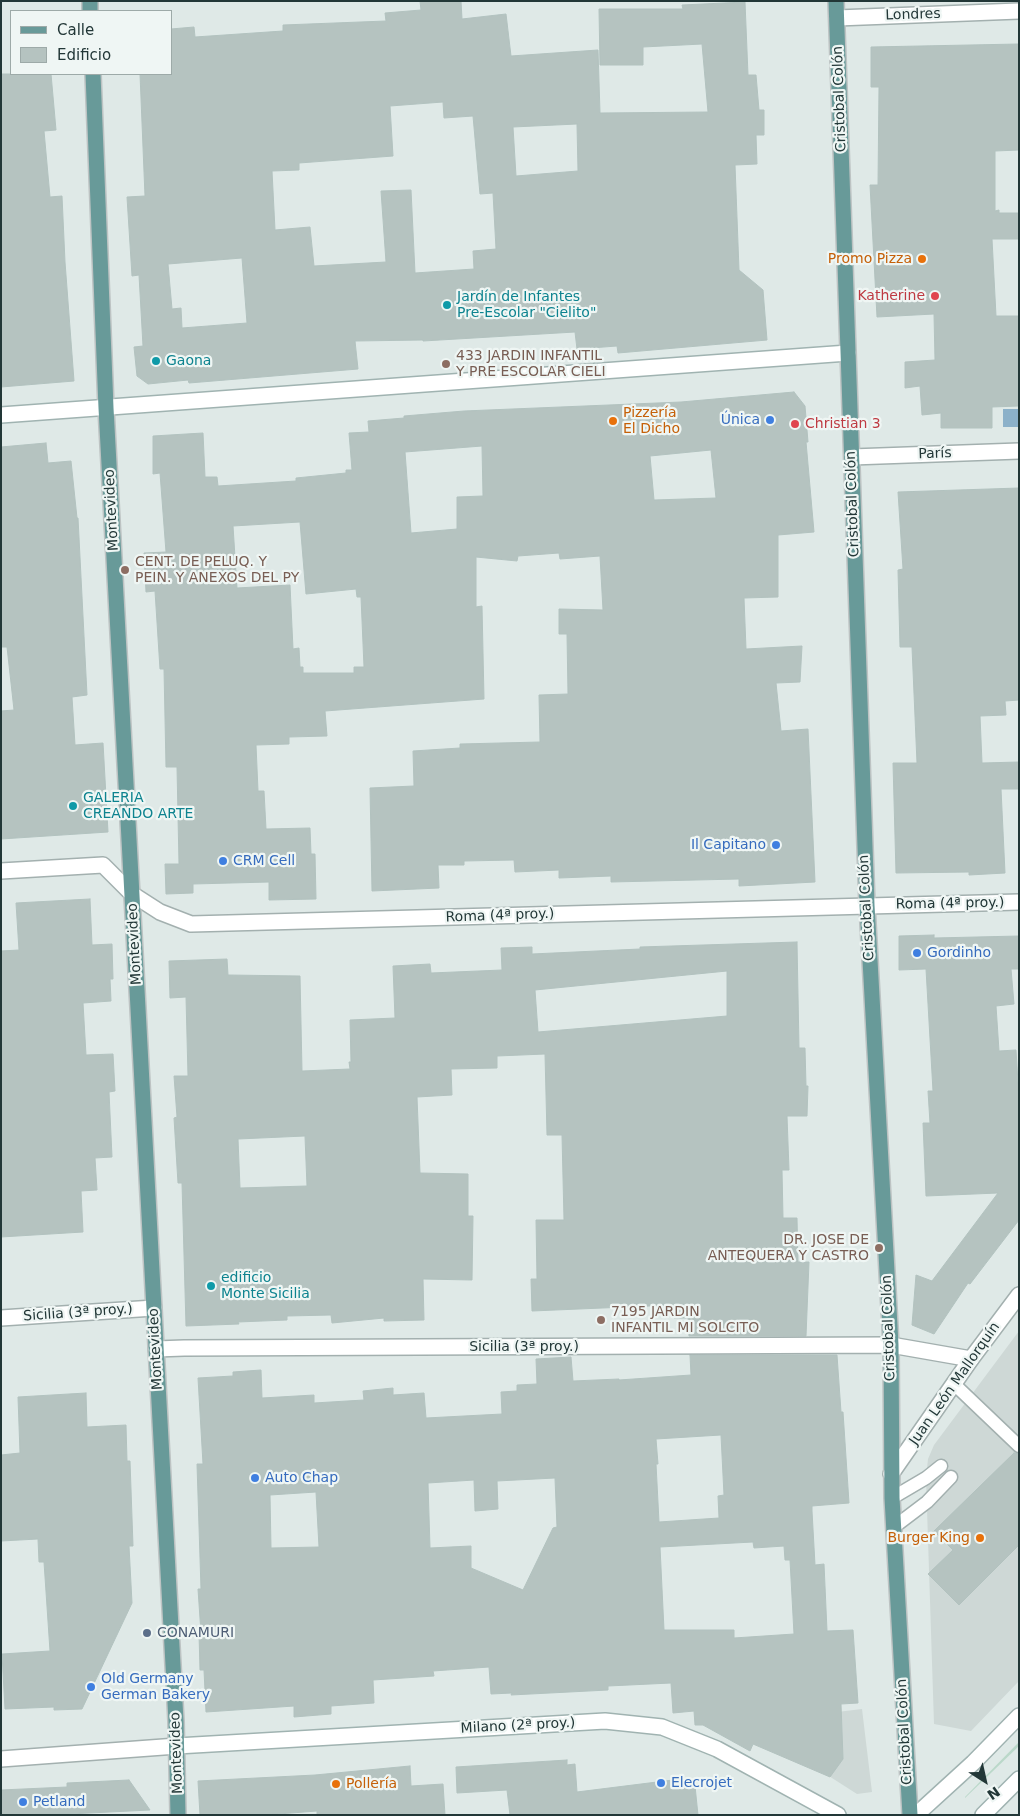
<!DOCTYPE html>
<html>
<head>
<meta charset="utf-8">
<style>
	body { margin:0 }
	#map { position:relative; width:1020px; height:1816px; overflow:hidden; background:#dfe9e7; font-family:"DejaVu Sans",sans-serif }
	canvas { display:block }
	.frame { position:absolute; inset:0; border:2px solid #223737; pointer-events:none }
	.legend { position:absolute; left:10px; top:10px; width:162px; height:65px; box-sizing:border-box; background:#eff6f4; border:1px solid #9daaa8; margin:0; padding:6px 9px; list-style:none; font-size:15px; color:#223737 }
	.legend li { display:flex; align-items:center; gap:10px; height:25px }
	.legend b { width:25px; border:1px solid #9daaa8 }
	.north { position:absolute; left:960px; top:1756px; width:50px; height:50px; -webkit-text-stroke:4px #eff6f4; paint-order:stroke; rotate:145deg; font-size:14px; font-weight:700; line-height:20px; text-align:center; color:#223737 }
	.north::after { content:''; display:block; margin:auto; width:18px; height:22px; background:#223737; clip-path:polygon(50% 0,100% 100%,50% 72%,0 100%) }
</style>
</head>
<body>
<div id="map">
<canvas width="1020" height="1816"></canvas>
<div class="frame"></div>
<ul class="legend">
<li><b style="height:6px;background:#689a99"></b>Calle</li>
<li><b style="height:14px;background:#b5c3c0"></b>Edificio</li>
</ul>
<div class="north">N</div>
</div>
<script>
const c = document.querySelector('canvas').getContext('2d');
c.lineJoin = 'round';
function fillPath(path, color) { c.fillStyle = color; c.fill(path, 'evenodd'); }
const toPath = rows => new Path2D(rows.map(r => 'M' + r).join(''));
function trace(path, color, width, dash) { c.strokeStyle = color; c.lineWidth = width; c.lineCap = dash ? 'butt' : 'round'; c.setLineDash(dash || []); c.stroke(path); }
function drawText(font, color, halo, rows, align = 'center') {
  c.font = font + ' "DejaVu Sans",sans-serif'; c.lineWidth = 4.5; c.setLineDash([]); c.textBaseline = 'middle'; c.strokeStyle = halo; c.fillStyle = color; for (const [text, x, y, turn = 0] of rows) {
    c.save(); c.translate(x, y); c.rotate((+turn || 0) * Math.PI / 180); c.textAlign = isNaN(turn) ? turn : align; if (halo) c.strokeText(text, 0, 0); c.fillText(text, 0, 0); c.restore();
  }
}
const built = toPath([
	[1019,1331,1019,1681,971,1731,934,1724,926,1478,928,1459,934,1445],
	[862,1709,872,1792,857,1794,746,1723]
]);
const green = toPath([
	[1019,1742,1019,1746,965,1798,965,1797]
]);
const water = toPath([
	[1003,409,1019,409,1019,427,1003,427]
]);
const building = toPath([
	[420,1,461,1,462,19,506,14,511,56,598,50,600,113,708,112,702,44,643,47,643,65,600,65,599,9,683,9,682,5,745,2,748,75,756,75,759,110,764,110,764,135,756,135,757,164,735,165,739,270,763,290,767,340,618,353,617,346,577,349,575,332,423,341,423,340,355,341,358,369,189,383,188,380,148,384,137,376,134,347,143,346,139,275,132,276,127,197,145,196,140,74,171,74,171,29,194,27,195,37,283,31,283,25,386,21,385,13,421,10,420,1],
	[443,102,444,118,473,116,480,194,493,193,496,249,473,251,474,269,415,273,411,190,381,191,386,262,314,266,310,227,275,230,272,171,299,170,299,163,393,156,390,106,443,102],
	[577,124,578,171,516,176,513,127,577,124],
	[242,258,247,323,182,328,181,308,172,309,168,264,242,258],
	[1019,44,1019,150,995,151,995,211,999,210,999,213,1019,213,1019,239,992,239,996,316,1019,316,1019,406,992,407,992,428,941,428,941,413,922,415,920,386,905,388,905,362,935,360,934,314,877,317,870,185,878,185,879,87,871,87,871,47,1019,44],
	[1,74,51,74,56,130,44,131,50,197,62,196,65,262,74,381,1,387,1,74],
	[794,392,805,406,808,442,806,442,814,532,778,535,778,597,744,598,746,649,802,646,800,682,776,683,781,731,808,729,815,882,739,886,739,879,611,882,611,876,559,878,559,870,515,872,514,860,464,861,464,865,438,865,439,888,372,891,370,788,414,786,413,751,460,748,460,744,540,742,539,695,568,694,567,634,559,634,559,609,603,610,600,556,560,559,559,553,518,556,517,561,476,557,476,607,482,606,484,699,325,711,327,736,289,737,289,744,256,745,258,791,264,791,266,829,310,828,311,854,315,854,316,899,269,900,269,882,193,884,193,893,166,894,165,864,179,864,177,767,166,767,164,669,160,669,155,591,146,592,144,553,166,552,160,473,153,474,153,436,203,433,205,477,217,477,218,486,296,481,296,478,346,473,346,470,352,470,349,433,369,432,368,421,404,418,404,416,464,411,681,402,794,392],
	[482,446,483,496,457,497,457,529,411,533,405,452,482,446],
	[711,450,716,498,654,500,650,456,711,450],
	[300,522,306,594,356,589,357,597,361,597,364,667,354,667,354,673,303,673,303,667,300,667,299,648,293,649,290,585,237,588,233,526,300,522],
	[46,443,48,463,71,461,77,518,78,518,87,695,72,697,75,745,103,743,108,832,1,839,1,711,14,710,7,647,1,647,1,447,46,443],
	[1019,488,1019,700,1005,701,1006,715,980,716,982,763,1019,762,1019,789,1001,789,1005,873,969,875,969,872,896,873,893,763,917,763,912,647,900,647,898,570,903,569,898,492,1019,488],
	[90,899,92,945,112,944,113,979,110,979,111,1001,83,1003,86,1055,113,1054,115,1091,109,1092,112,1157,95,1158,97,1190,81,1191,83,1232,1,1237,1,951,19,950,16,903,90,899],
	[934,935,934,938,1019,936,1019,969,1011,969,1014,1004,996,1006,999,1051,1016,1050,1019,1099,1019,1220,970,1284,968,1283,934,1334,912,1325,916,1275,932,1281,998,1193,926,1196,923,1123,930,1123,928,1091,933,1091,926,969,899,970,899,936,934,935],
	[797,942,799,1048,805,1048,806,1086,808,1086,807,1116,787,1116,789,1170,782,1170,783,1218,797,1218,798,1262,809,1262,806,1336,689,1336,688,1318,674,1318,673,1305,532,1311,531,1279,537,1279,536,1220,564,1220,562,1135,547,1135,545,1054,497,1056,497,1068,451,1069,452,1095,417,1097,420,1173,468,1174,468,1216,473,1216,472,1280,423,1279,424,1320,384,1321,384,1318,332,1323,331,1315,287,1316,287,1320,238,1322,239,1324,186,1326,182,1183,178,1183,174,1118,177,1117,174,1076,188,1076,186,997,170,998,169,961,227,959,228,975,300,976,302,1071,350,1069,349,1062,351,1062,350,1020,395,1018,393,966,430,964,431,973,502,970,501,948,532,947,532,954,640,949,640,947,797,942],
	[727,971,727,1016,538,1032,535,990,727,971],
	[305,1136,307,1186,240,1188,238,1139,305,1136],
	[690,1355,837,1355,841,1412,843,1412,849,1503,812,1506,812,1511,815,1565,824,1564,827,1631,853,1630,858,1703,841,1704,843,1759,830,1777,753,1744,750,1751,703,1725,695,1725,694,1711,673,1713,671,1683,608,1686,608,1690,511,1695,512,1693,491,1694,489,1667,433,1671,434,1676,373,1680,374,1703,331,1706,331,1714,294,1717,294,1706,206,1712,204,1670,200,1670,199,1633,201,1633,198,1589,201,1589,197,1464,203,1464,198,1378,233,1376,233,1372,261,1370,262,1398,314,1395,314,1403,364,1400,363,1391,393,1388,393,1395,424,1393,426,1418,502,1414,501,1392,517,1391,517,1385,537,1384,536,1359,571,1357,573,1381,619,1379,619,1380,691,1375,690,1355],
	[721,1435,724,1495,718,1496,719,1518,659,1522,656,1464,658,1464,656,1439,721,1435],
	[555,1478,557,1527,553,1528,523,1590,471,1568,471,1546,430,1548,428,1483,474,1480,475,1511,498,1509,497,1481,555,1478],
	[316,1492,319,1547,271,1548,270,1495,316,1492],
	[753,1542,754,1548,784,1546,785,1560,790,1560,794,1634,734,1638,734,1630,664,1630,660,1547,753,1542],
	[86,1393,87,1427,126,1425,127,1461,130,1461,133,1546,129,1546,132,1603,82,1709,54,1710,54,1707,5,1709,2,1654,50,1651,44,1562,39,1562,38,1539,1,1541,1,1455,20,1453,18,1397,86,1393],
	[1014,1453,1019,1454,1019,1545,959,1605,928,1574,953,1550,934,1531,1014,1453],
	[567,1760,567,1765,575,1764,577,1792,681,1779,695,1786,698,1815,510,1815,507,1790,457,1793,456,1767,567,1760],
	[410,1766,411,1786,443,1784,445,1815,317,1815,317,1811,265,1815,200,1815,198,1781,315,1775,410,1766],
	[129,1780,150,1810,69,1814,1,1815,1,1790,67,1787,67,1783,129,1780]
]);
const service = toPath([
	[954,1384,1019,1446],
	[892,1498,926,1478,941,1466],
	[894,1527,927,1502,951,1477]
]);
const minor = toPath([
	[837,18,1019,11],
	[852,457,1019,451],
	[1,1318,154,1308],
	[156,1349,184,1348,891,1345,971,1359],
	[1,1759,177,1746]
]);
const tertiary = toPath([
	[1,871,103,865,132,894,160,912,191,924,1019,902],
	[891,1474,971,1359,1019,1295]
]);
const secondary = toPath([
	[1,415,848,353],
	[177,1746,605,1721,662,1727,717,1749,838,1815],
	[916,1815,973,1763,1019,1716],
	[983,1815,1019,1779]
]);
const primary = toPath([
	[90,1,90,11],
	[836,1,867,905,891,1345,892,1498,910,1815],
	[93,74,106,408,176,1721,178,1815]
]);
const markers = [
	[922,259,5,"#e8710a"],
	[935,296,5,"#e0444e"],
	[447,305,5,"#0f9aa8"],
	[156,361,5,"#0f9aa8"],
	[446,364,5,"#8d6e63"],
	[770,420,5,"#3f7fe0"],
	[613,421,5,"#e8710a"],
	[795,424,5,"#e0444e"],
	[125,570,5,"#8d6e63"],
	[73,806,5,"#0f9aa8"],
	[776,845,5,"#3f7fe0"],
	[223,861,5,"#3f7fe0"],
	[917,953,5,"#3f7fe0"],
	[879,1248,5,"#8d6e63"],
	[211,1286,5,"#0f9aa8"],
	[601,1320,5,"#8d6e63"],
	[255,1478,5,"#3f7fe0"],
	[980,1538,5,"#e8710a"],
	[147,1633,5,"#5c6f8a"],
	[91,1687,5,"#3f7fe0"],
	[661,1783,5,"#3f7fe0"],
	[336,1784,5,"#e8710a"],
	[23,1802,5,"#3f7fe0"]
];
const streetNames = [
	["Londres",913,15,-2],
	["Cristobal Colón",840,99,-92],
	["París",935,454,-2],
	["Cristobal Colón",853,504,-92],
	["Montevideo",112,510,-93],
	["Roma (4ª proy.)",950,904,-1],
	["Cristobal Colón",867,908,-93],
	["Roma (4ª proy.)",500,916,-2],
	["Montevideo",135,944,-93],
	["Sicilia (3ª proy.)",78,1313,-4],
	["Cristobal Colón",889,1328,-92],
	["Sicilia (3ª proy.)",524,1347],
	["Montevideo",156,1349,-93],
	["Juan León Mallorquín",955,1384,-55],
	["Milano (2ª proy.)",518,1726,-3],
	["Cristobal Colón",905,1732,-93],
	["Montevideo",177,1753,-92]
];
const foodNames = [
	["Promo Pizza",912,259],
	["Pizzería",623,413,"left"],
	["El Dicho",623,429,"left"],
	["Burger King",970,1538],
	["Pollería",346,1784,"left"]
];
const healthNames = [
	["Katherine",925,296],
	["Christian 3",805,424,"left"]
];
const cultureNames = [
	["Jardín de Infantes",457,297],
	["Pre-Escolar \"Cielito\"",457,313],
	["Gaona",166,361],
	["GALERIA",83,798],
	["CREANDO ARTE",83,814],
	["edificio",221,1278],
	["Monte Sicilia",221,1294]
];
const educationNames = [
	["433 JARDIN INFANTIL",456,356],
	["Y PRE ESCOLAR CIELI",456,372],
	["CENT. DE PELUQ. Y",135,562],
	["PEIN. Y ANEXOS DEL PY",135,578],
	["DR. JOSE DE",869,1240,"right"],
	["ANTEQUERA Y CASTRO",869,1256,"right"],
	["7195 JARDIN",611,1312],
	["INFANTIL MI SOLCITO",611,1328]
];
const shopNames = [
	["Única",760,420,"right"],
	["Il Capitano",766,845,"right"],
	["CRM Cell",233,861],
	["Gordinho",927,953],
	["Auto Chap",265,1478],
	["Old Germany",101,1679],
	["German Bakery",101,1695],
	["Elecrojet",671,1783],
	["Petland",33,1802]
];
const serviceNames = [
	["CONAMURI",157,1633]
];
fillPath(built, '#ced8d6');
fillPath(green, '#bad8c9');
fillPath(water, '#8cb1c9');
fillPath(building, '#b5c3c0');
trace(building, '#b2c2bf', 1);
trace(service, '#a3b0af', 15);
trace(minor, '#a3b0af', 18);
trace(tertiary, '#a3b0af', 18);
trace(secondary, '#a0b3b1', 18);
trace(primary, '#bdc3c3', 18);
trace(service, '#fff', 12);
trace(minor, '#fff', 15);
trace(tertiary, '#fff', 15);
trace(secondary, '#fff', 15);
trace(primary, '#689a99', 15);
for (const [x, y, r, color] of markers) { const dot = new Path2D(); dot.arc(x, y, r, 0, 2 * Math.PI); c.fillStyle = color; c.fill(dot); trace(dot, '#eff6f4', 2); }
drawText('14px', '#223737', '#eff6f4', streetNames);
drawText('14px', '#c56008', '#eff6f4', foodNames, 'right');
drawText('14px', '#be3a42', '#eff6f4', healthNames, 'right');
drawText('14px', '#0d838f', '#eff6f4', cultureNames, 'left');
drawText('14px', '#785e54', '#eff6f4', educationNames, 'left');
drawText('14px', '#366cbe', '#eff6f4', shopNames, 'left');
drawText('14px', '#4e5e75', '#eff6f4', serviceNames, 'left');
</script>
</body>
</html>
